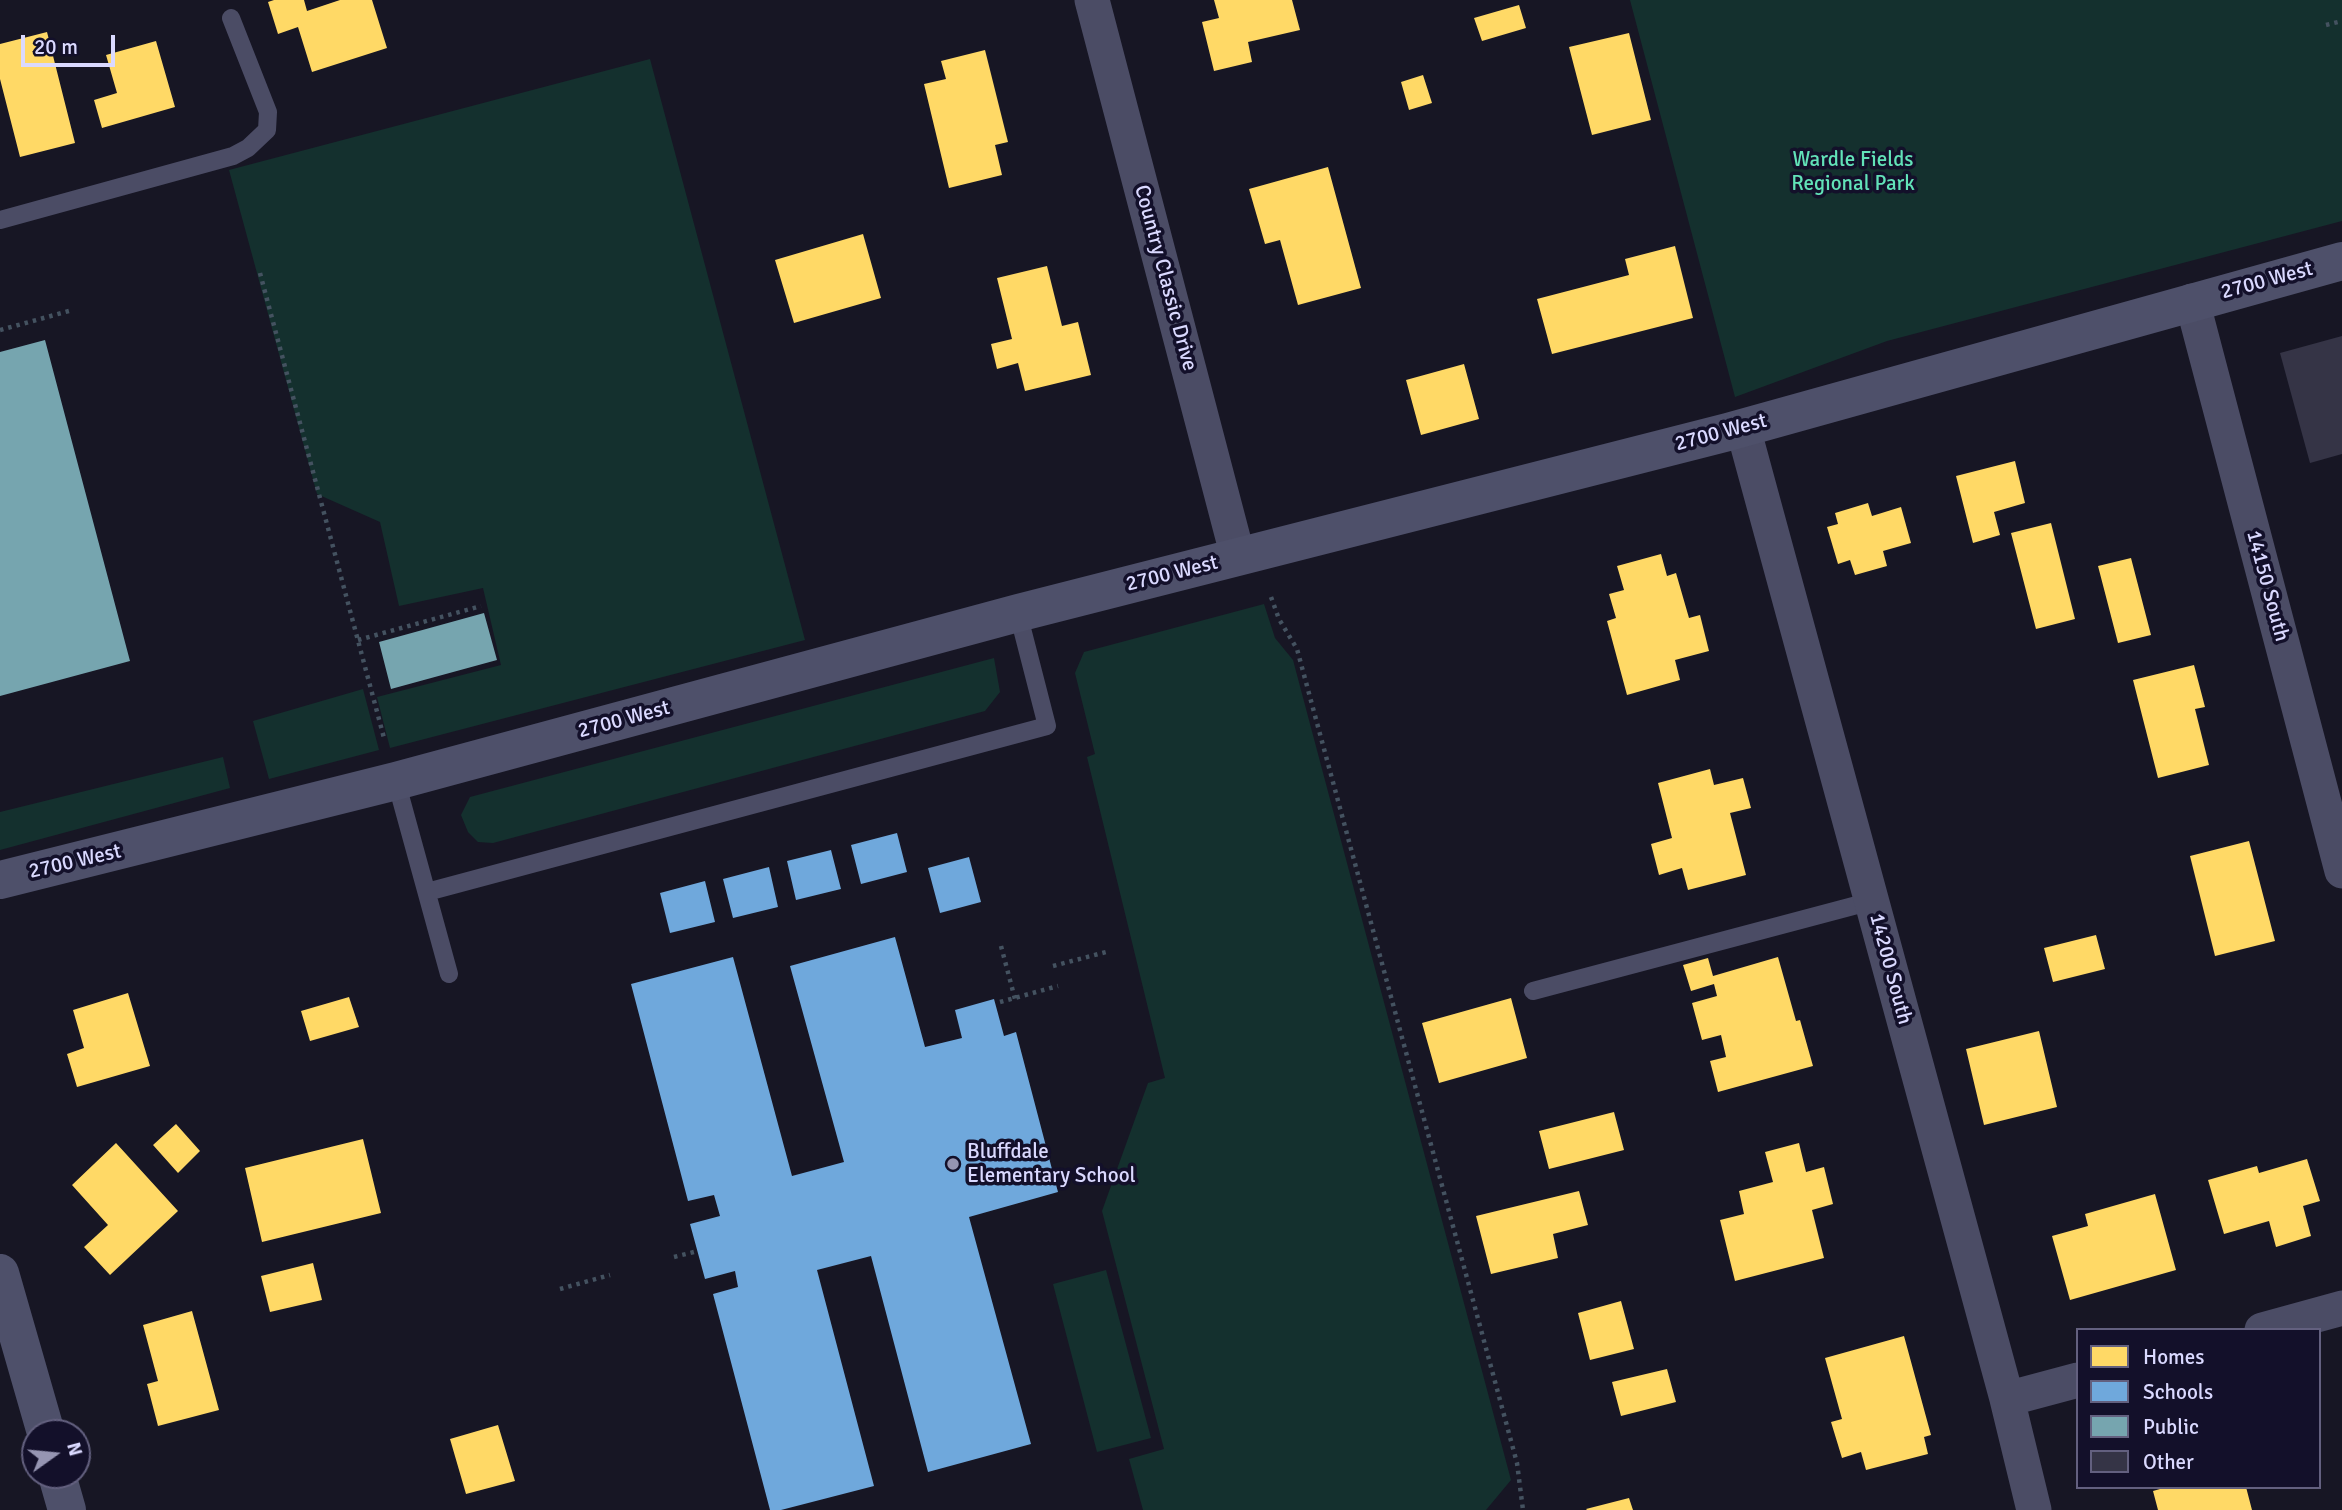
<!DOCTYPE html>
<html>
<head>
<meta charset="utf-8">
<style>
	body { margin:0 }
	#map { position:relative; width:2342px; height:1510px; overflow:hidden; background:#171624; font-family:Signika,sans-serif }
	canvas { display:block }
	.legend { position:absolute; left:2076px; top:1328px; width:245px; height:161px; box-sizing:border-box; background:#13102a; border:2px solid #63607f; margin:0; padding:9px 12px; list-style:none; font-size:21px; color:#dad9ff }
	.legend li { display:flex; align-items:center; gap:14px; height:35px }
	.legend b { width:35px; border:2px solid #63607f }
	.north { position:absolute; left:21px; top:1419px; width:70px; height:70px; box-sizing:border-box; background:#13102a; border:2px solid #63607f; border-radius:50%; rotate:75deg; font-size:19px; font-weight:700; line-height:28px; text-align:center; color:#dad9ff }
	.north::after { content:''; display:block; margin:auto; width:24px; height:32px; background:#9695b2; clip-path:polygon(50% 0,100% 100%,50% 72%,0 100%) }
	.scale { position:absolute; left:21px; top:35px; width:94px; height:32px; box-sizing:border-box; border:4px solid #dad9ff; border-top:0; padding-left:9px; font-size:21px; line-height:24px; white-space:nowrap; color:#dad9ff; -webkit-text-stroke:5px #13102a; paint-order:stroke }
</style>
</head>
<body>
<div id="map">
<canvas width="2342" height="1510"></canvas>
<ul class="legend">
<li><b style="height:19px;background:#ffd966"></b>Homes</li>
<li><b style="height:19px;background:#6fa8dc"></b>Schools</li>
<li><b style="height:19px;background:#76a5af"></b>Public</li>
<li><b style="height:19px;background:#353446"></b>Other</li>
</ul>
<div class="north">N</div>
<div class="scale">20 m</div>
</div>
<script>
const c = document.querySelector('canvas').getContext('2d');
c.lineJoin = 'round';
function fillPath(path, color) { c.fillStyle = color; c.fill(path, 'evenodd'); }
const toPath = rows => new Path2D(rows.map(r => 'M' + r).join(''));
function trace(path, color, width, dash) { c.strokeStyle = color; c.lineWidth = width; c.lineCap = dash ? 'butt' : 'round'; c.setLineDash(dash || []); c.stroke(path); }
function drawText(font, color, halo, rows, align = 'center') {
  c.font = font + ' Signika,sans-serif'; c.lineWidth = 7; c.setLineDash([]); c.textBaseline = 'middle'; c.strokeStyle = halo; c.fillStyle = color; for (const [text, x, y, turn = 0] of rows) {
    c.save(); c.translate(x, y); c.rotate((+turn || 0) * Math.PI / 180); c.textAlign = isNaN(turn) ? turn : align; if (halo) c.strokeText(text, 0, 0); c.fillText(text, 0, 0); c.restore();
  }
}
const green = toPath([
	[1630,0,2342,0,2342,221,1887,341,1735,397],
	[650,59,805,640,390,748,377,697,501,665,483,588,399,606,380,522,317,494,229,170],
	[1264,604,1275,638,1293,660,1511,1480,1486,1510,1143,1510,1129,1459,1164,1449,1102,1211,1148,1083,1165,1078,1087,757,1095,754,1075,673,1084,652],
	[994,658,1000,692,985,711,493,843,478,842,468,832,461,815,470,797],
	[363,689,379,750,269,779,253,721],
	[223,757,230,788,0,850,0,812],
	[1106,1270,1151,1438,1097,1452,1053,1284]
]);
const homes = toPath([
	[274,0,304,0,307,11,340,0,372,0,387,48,312,72,298,27,278,34,268,2],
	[1214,0,1292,0,1300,30,1248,42,1252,62,1214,71,1202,22,1219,18],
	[1519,5,1526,28,1482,41,1474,18],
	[47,32,75,143,20,157,0,79,0,44],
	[1629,33,1651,120,1592,135,1569,47],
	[156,41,175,107,102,128,94,100,117,93,106,55],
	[985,50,1008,142,995,145,1002,175,949,188,924,84,946,79,941,61],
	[1423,75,1432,103,1409,110,1401,82],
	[1328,167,1361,288,1298,305,1280,240,1265,244,1249,189],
	[863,234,881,298,794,323,775,260],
	[1675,246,1693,318,1552,354,1537,299,1629,275,1625,259],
	[1047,266,1062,326,1078,322,1091,375,1025,391,1018,363,997,369,991,344,1012,339,997,278],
	[1464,364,1479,419,1421,435,1406,380],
	[2015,461,2025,503,1994,512,2000,535,1973,543,1956,476],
	[1868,503,1872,516,1901,507,1911,543,1883,551,1887,566,1855,575,1850,560,1838,564,1827,527,1838,524,1835,513],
	[2051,523,2075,619,2036,629,2011,533],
	[1661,554,1667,576,1676,573,1689,618,1700,615,1709,651,1675,660,1680,680,1627,695,1607,621,1616,618,1609,594,1624,590,1617,566],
	[2131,558,2151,635,2118,643,2098,566],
	[2194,665,2205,707,2195,709,2209,765,2158,778,2133,680],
	[1710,769,1714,785,1743,778,1751,808,1730,813,1746,875,1688,890,1682,868,1659,875,1651,844,1672,838,1658,783],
	[2249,841,2275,941,2215,956,2190,856],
	[2096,935,2105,969,2053,982,2044,948],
	[1778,957,1796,1021,1800,1020,1813,1066,1718,1092,1710,1061,1726,1057,1721,1035,1702,1040,1692,1003,1717,996,1714,984,1691,991,1683,965,1708,958,1713,976],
	[128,993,150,1066,77,1087,67,1054,84,1048,73,1010],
	[349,997,359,1027,310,1041,301,1011],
	[1511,998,1527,1058,1439,1083,1422,1023],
	[2039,1031,2057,1107,1984,1125,1966,1049],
	[1614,1112,1624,1150,1549,1169,1539,1131],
	[176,1124,200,1151,178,1173,153,1145],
	[363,1139,381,1213,262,1242,245,1168],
	[116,1143,178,1211,110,1275,84,1247,108,1225,72,1185],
	[1799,1143,1806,1172,1824,1167,1833,1204,1812,1210,1824,1258,1735,1281,1720,1220,1744,1214,1739,1191,1773,1182,1765,1152],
	[2307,1159,2320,1201,2303,1206,2311,1236,2276,1247,2269,1221,2224,1234,2208,1180,2257,1166,2259,1173],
	[1579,1191,1588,1225,1553,1234,1558,1258,1491,1274,1476,1216],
	[2155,1194,2176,1270,2070,1300,2052,1236,2088,1226,2085,1214],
	[313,1263,322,1300,270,1312,261,1276],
	[1621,1301,1634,1349,1590,1360,1578,1313],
	[192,1311,219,1410,158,1426,147,1384,158,1381,143,1325],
	[1904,1336,1931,1435,1924,1437,1928,1454,1866,1470,1861,1452,1842,1458,1831,1422,1842,1419,1825,1358],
	[1667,1369,1676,1402,1621,1416,1612,1382],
	[498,1425,515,1481,466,1494,450,1439],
	[2167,1487,2246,1487,2252,1510,2158,1510,2153,1491],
	[1629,1498,1633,1510,1587,1510,1586,1509]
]);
const schools = toPath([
	[897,833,907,872,861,884,851,845],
	[831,850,841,889,796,900,787,861],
	[969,857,981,902,940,913,928,868],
	[769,867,778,907,733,918,723,879],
	[705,881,715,922,670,933,660,893],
	[895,937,925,1047,962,1038,955,1010,994,999,1004,1036,1016,1032,1058,1192,969,1217,1031,1444,928,1472,871,1256,817,1270,874,1486,781,1510,770,1510,713,1294,738,1287,735,1271,705,1279,690,1224,720,1216,714,1195,688,1201,631,984,733,957,792,1176,844,1162,790,966]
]);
const public = toPath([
	[45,340,130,661,0,696,0,352],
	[484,613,497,660,391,689,379,642]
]);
const building = toPath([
	[2342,336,2342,454,2310,463,2280,353]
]);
const path = toPath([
	[2326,25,2342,21],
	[260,273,384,738],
	[0,330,69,311],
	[1271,597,1279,619,1297,649,1517,1463,1523,1510],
	[358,640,481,606],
	[1001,946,1015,999],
	[1053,966,1106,952],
	[1000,1002,1058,986],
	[674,1257,694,1252],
	[560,1289,610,1275]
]);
const service = toPath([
	[0,220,233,156,248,148,267,130,268,112,231,18],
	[396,781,449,974],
	[427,892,1047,726,1018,613],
	[1533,991,1872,901]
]);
const minor = toPath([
	[1092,0,1238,557],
	[2192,301,2342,871],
	[1743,428,2007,1399,2034,1510],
	[2262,1330,2342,1308],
	[2007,1399,2078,1380]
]);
const secondary = toPath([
	[0,880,396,781,1018,613,1728,432,2342,261],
	[0,1273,46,1433],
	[57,1475,67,1510]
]);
const markers = [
	[953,1164,7,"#9695b2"]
];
const parkNames = [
	["Wardle Fields",1853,160],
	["Regional Park",1853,184]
];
const streetNames = [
	["Country Classic Drive",1165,278,75],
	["2700 West",2267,281,-15],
	["2700 West",1721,433,-15],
	["2700 West",1172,574,-14],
	["14150 South",2267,586,75],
	["2700 West",624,720,-15],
	["2700 West",75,862,-13],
	["14200 South",1890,969,75]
];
const poiNames = [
	["Bluffdale",967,1152],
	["Elementary School",967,1176]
];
fillPath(green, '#14302e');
fillPath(homes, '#ffd966');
fillPath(schools, '#6fa8dc');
fillPath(public, '#76a5af');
fillPath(building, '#353446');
trace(path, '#445260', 4.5, [3.5, 5]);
trace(service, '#4b4c65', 18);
trace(minor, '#4b4c65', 35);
trace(secondary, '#4e506a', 38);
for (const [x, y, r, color] of markers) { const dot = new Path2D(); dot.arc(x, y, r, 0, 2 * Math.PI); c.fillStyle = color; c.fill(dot); trace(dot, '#13102a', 2.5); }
drawText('21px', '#62e2b8', '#13102a', parkNames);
drawText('21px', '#dad9ff', '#13102a', streetNames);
drawText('21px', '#dad9ff', '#13102a', poiNames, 'left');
</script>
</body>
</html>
